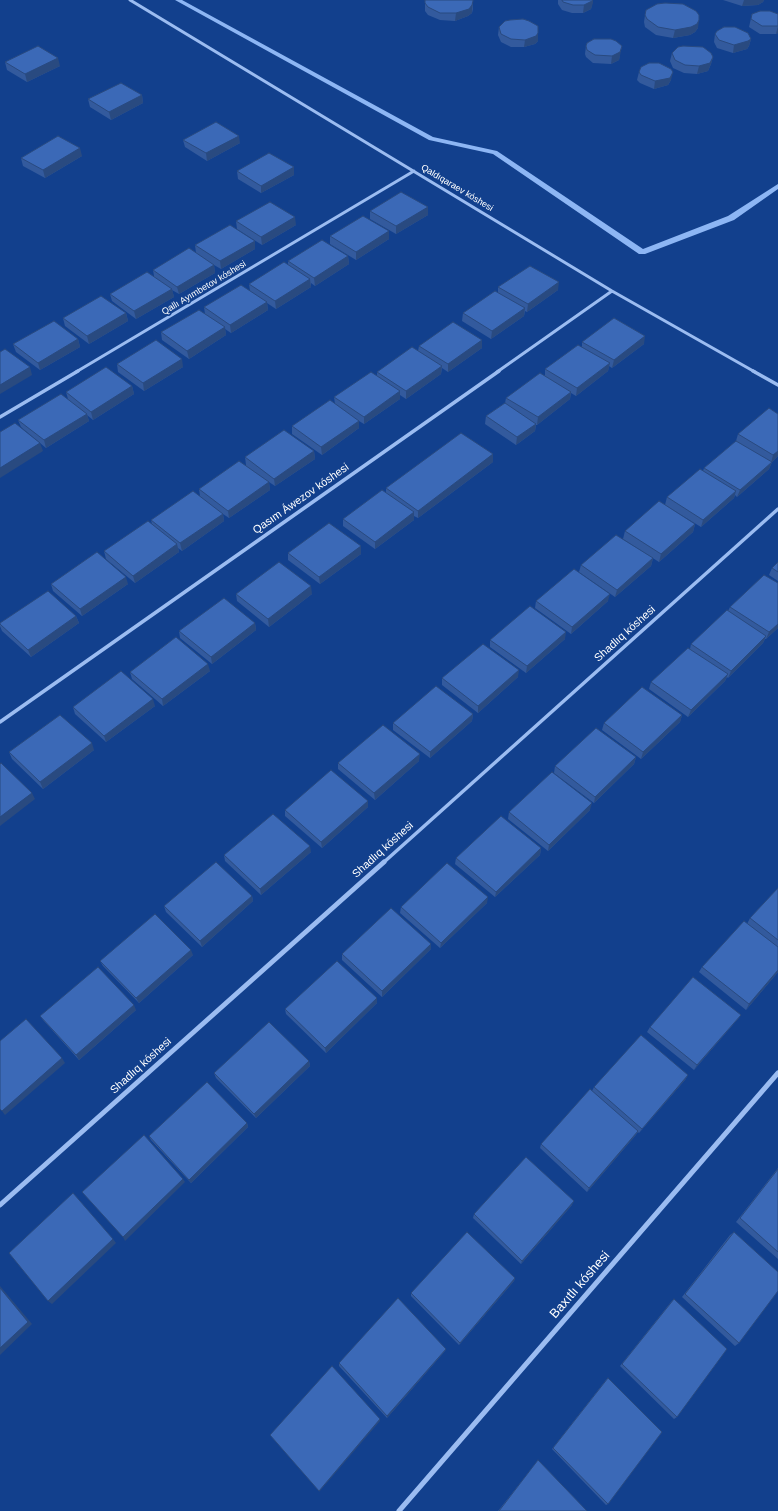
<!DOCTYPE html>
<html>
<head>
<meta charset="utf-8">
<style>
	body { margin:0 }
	canvas { display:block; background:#12408d }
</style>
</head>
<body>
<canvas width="778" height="1511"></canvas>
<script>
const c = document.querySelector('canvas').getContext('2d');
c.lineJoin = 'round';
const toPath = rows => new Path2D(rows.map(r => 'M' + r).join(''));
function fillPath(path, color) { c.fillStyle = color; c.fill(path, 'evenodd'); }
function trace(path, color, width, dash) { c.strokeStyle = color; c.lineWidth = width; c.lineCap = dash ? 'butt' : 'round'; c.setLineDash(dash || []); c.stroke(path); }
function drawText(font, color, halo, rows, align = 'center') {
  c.font = font + ' Helvetica,sans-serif'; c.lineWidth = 3.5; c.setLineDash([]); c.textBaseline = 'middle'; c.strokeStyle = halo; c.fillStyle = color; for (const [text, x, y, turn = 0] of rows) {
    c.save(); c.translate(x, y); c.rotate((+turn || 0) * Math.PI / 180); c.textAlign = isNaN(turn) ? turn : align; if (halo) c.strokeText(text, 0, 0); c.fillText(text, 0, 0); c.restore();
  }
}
const stream = toPath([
	[175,0,182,0,433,137,497,151,643,249,728,216,778,184,778,189,734,220,645,254,639,254,493,154,429,140,175,0]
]);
const streetFar2 = toPath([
	[130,0,612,291,755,372],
	[76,372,414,171],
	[497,372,612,291]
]);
const streetFar1 = toPath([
	[753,371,778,385],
	[0,417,78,371],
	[0,722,499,371],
	[383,863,778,509]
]);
const street = toPath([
	[0,1205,384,862],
	[399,1511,778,1073]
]);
const wall = toPath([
	[425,0,473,1,473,9,472,13,468,16,455,21,440,20,428,15,425,11],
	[558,0,593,0,591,9,583,13,572,13,562,10,558,4],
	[723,0,764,0,763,2,758,5,742,6],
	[752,14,778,14,778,33,776,34,760,34,749,27],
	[645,15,698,28,695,32,690,35,673,38,656,35,645,27,644,22],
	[499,27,538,33,538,41,535,44,524,47,511,47,501,42,498,35],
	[715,34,751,39,749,46,747,49,733,53,717,48,714,42],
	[586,46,620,54,619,60,611,64,593,63,586,57,585,54],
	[672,53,713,57,711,64,708,71,697,74,684,73,673,68,670,61],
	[5,62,60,66,27,82,7,70],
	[639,72,671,80,668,85,654,89,640,83,637,80],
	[142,95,143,103,111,120,90,107,88,99],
	[183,140,240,143,207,161,185,147],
	[82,156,45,178,23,166,21,158],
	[237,171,294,175,261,193,238,179],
	[370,211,428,215,396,234,370,219],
	[236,221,296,225,262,245,237,229],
	[330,236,389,239,356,260,330,244],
	[195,245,255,249,221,269,214,265,215,273,179,294,172,290,174,297,136,319,112,301,110,294,154,276,153,270,196,253],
	[348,256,349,264,315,286,311,283,311,287,276,309,267,303,268,310,231,333,225,329,226,335,189,359,162,340,161,332,205,314,204,307,250,291,249,284,288,265,288,261],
	[498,287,558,290,527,312,525,311,524,316,491,339,462,321,463,313,498,292],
	[126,313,128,321,89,344,65,326,63,318],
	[78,339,80,347,40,370,16,352,13,344],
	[582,342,644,344,612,368,609,366,608,371,576,396,571,393,570,399,537,425,536,425,535,431,516,445,485,424,486,416,505,403,506,398,545,376,545,369,582,347],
	[419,346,482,348,448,372,442,368,441,374,406,399,400,395,400,399,364,424,359,421,359,428,322,455,292,434,292,426,335,404,334,397,377,376,377,372,418,351],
	[117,364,183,367,144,391,118,372],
	[132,386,134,394,93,420,87,415,89,421,46,448,21,427,18,420,68,399,66,392],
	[778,414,778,456,772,462,769,469,737,497,735,495,734,498,701,527,665,505,667,497,703,471,704,468,736,441,738,434],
	[314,451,315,459,275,486,269,482,270,490,229,518,223,514,224,521,182,551,178,548,179,552,135,583,106,559,104,551,152,524,151,520,200,496,199,489,246,465,245,457],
	[493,462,418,518,414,516,414,520,375,549,343,526,343,519,386,492,386,488],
	[695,524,693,532,659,562,623,539,625,531],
	[288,553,361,554,320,584,288,560],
	[653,558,651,566,615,597,579,572,581,565],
	[778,562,778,581,769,575,772,568],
	[51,584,128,584,82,616,53,591],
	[236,594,312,594,269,627,237,601],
	[536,601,608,601,571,634,535,608],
	[730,607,778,628,766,639,765,639,763,643,728,678,727,677,725,681,688,717,649,689,651,682,690,649,691,644,728,611],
	[76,616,79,623,31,657,2,631,0,626,0,623],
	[255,623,256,630,212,664,180,638,179,631],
	[565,639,526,673,490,647,490,640],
	[210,671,163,706,132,679,130,672],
	[518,677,478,713,442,685,442,678],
	[155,706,106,742,75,714,73,707],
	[473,714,472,721,430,758,393,730,393,723],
	[682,715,680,722,641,759,602,730,604,723],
	[94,750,43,789,12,759,9,752],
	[636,757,634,764,594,803,554,773,555,766],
	[419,761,375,800,338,769,338,763],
	[368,807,322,848,285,816,285,810],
	[590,810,548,851,508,819,509,812],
	[541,848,540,855,495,897,455,864,456,858],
	[311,852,261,895,225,861,224,855],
	[778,888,778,972,746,1010,699,972,702,967,747,924,750,918],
	[252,896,253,901,202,947,166,912,164,906],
	[487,903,440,948,400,913,401,907],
	[431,949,382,997,342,960,342,954],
	[193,955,139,1003,103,966,100,961],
	[377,998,377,1003,326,1053,286,1014,285,1009],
	[136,1010,79,1060,44,1021,40,1016],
	[741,1015,737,1020,694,1070,647,1032,650,1027],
	[309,1061,310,1066,256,1118,216,1078,214,1073],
	[688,1075,685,1080,639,1133,638,1132,635,1136,587,1192,540,1148,541,1144,592,1091,594,1087],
	[247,1123,248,1127,191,1183,151,1140,149,1136],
	[778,1168,778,1259,736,1222],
	[572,1205,521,1264,473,1218,474,1214],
	[734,1232,739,1343,735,1346,682,1297,730,1235],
	[515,1278,514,1281,459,1345,411,1296,411,1293],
	[674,1299,677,1417,674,1419,620,1366,671,1302],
	[446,1349,445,1351,387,1418,339,1366,339,1363],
	[608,1378,608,1504,606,1505,552,1449,606,1380],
	[538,1460,587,1511,498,1511,537,1462]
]);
const shadedWall = toPath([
	[593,0,593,3,591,9,583,13,584,5],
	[744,0,764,0,763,2,758,5,742,6],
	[473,1,472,13,468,16,455,21,456,13],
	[699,20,698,28,695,32,690,35,673,38,675,30],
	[778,26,778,33,776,34],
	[538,33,538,41,535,44,524,47,525,40],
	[751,39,749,46,747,49,733,53,734,45],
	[622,46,619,60,611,64,612,56],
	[713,57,711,64,708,71,697,74,699,66],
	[58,58,60,66,27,82,25,74],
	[673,72,671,80,668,85,654,89,655,81],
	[142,95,143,103,111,120,109,112],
	[239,136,240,143,207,161,206,153],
	[80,148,82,156,45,178,43,170],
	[294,167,294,175,261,193,261,186],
	[428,207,428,215,396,234,396,226],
	[295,217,296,225,262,245,261,237],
	[389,231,389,239,356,260,356,252],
	[255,241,255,249,221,269,220,261],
	[348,256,349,264,315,286,314,278],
	[214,265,215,273,179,294,177,287],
	[310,279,311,287,276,309,275,301],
	[559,282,558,290,527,312,528,304],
	[172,289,174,297,136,319,134,311],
	[267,302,268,310,231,333,230,325],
	[525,308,524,316,491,339,492,331],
	[126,313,128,321,89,344,87,336],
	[225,327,226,335,189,359,187,351],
	[645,336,644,344,612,368,614,360],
	[78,339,80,347,40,370,38,363],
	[482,340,482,348,448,372,448,364],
	[182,359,183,367,144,391,143,383],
	[610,363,608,371,576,396,577,388],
	[442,366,441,374,406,399,406,391],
	[30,367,32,375,0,394,0,385],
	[132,386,134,394,93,420,91,412],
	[400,391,400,399,364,424,364,417],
	[571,392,570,399,537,425,538,417],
	[87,414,89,421,46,448,44,440],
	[359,421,359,428,322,455,321,447],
	[536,424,535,431,516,445,517,437],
	[40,443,43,451,0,478,0,468],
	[314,451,315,459,275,486,274,479],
	[778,451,778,456,772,462,769,469,737,497,740,490,771,463,773,455],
	[493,454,493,462,418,518,418,511],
	[269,482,270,490,229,518,228,511],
	[736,491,734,498,701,527,703,520],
	[414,512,414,520,375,549,375,542],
	[223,514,224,521,182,551,180,543],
	[695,524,693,532,659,562,661,554],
	[177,544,179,552,135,583,133,576],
	[361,546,361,554,320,584,319,577],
	[653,558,651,566,615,597,617,590],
	[126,577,128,584,82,616,80,609],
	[311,586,312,594,269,627,268,619],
	[610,594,608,601,571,634,572,627],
	[76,616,79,623,31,657,28,650],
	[255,623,256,630,212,664,211,657],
	[778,624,778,628,766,639,769,632],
	[566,632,565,639,526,673,527,666],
	[766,636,763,643,728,678,731,671],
	[208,664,210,671,163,706,162,699],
	[519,670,518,677,478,713,478,706],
	[728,674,725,681,688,717,691,710],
	[153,699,155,706,106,742,104,736],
	[473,714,472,721,430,758,430,752],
	[682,715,680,722,641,759,643,752],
	[92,743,94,750,43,789,40,782],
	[420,754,419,761,375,800,374,793],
	[636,757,634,764,594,803,595,797],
	[32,793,35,799,0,826,0,817],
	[368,801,368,807,322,848,321,842],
	[592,803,590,810,548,851,549,845],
	[310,846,311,852,261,895,260,889],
	[541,848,540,855,495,897,496,892],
	[252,896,253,901,202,947,200,941],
	[488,897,487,903,440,948,441,943],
	[431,944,431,949,382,997,382,991],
	[191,950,193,955,139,1003,136,998],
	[778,970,778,972,746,1010,749,1004],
	[377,998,377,1003,326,1053,325,1048],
	[134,1005,136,1010,79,1060,76,1055],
	[741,1015,737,1020,694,1070,697,1065],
	[62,1058,65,1063,5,1115,2,1111],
	[309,1061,310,1066,256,1118,254,1114],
	[688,1075,685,1080,639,1133,642,1129],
	[247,1123,248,1127,191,1183,189,1180],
	[638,1131,635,1136,587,1192,589,1188],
	[183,1179,185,1182,125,1241,123,1237],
	[574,1201,572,1205,521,1264,522,1261],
	[113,1239,116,1243,52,1304,48,1301],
	[515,1278,514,1281,459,1345,460,1343],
	[0,1286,32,1324,0,1355],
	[446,1349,445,1351,387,1418,387,1416],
	[380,1419,380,1421,319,1492,319,1491]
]);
const building = toPath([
	[425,0,473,0,473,1,472,5,469,9,456,13,440,13,428,7,425,3,425,0],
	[562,0,593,0,592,1,584,5,573,5,563,2,562,0],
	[665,3,683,4,696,11,699,15,699,20,697,24,691,27,675,30,658,27,647,19,645,15,646,10,657,4,665,3],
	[760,11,770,11,778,14,778,26,762,26,751,19,752,14,760,11],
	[523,19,529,21,538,26,538,33,536,36,525,40,511,39,501,34,499,27,505,21,510,20,523,19],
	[724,27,735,27,748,33,751,39,748,41,734,45,719,40,715,34,717,31,724,27],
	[594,39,611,39,616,41,622,46,620,52,612,56,595,55,587,50,586,46,587,43,594,39],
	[38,46,58,58,25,74,5,62,38,46],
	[683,46,703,47,711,53,713,57,710,63,699,66,685,65,675,60,672,53,678,47,683,46],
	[649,63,659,63,671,69,673,72,670,78,655,81,641,75,639,72,641,67,649,63],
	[121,83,142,95,109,112,88,99,121,83],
	[216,122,239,136,206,153,183,140,216,122],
	[58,136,80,148,43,170,21,158,58,136],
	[269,153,294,167,261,186,237,171,269,153],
	[401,192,428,207,396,226,370,211,401,192],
	[270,202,295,217,261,237,236,221,270,202],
	[363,216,389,231,356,252,330,236,363,216],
	[230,225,255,241,220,261,195,245,230,225],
	[322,240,348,256,314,278,288,261,322,240],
	[189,248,214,265,177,287,153,270,189,248],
	[284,262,310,279,275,301,249,284,284,262],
	[530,266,559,282,528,304,498,287,530,266],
	[147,272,172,289,134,311,110,294,147,272],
	[241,285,267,302,230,325,204,307,241,285],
	[495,291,525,308,492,331,463,313,495,291],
	[101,296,126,313,87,336,63,318,101,296],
	[199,310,225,327,187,351,161,332,199,310],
	[614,318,645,336,614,360,582,342,614,318],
	[54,321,78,339,38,363,13,344,54,321],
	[453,322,482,340,448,364,419,346,453,322],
	[156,340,182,359,143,383,117,364,156,340],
	[578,345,610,363,577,388,545,369,578,345],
	[412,347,442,366,406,391,377,372,412,347],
	[5,349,30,367,0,385,0,352,5,349],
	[106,367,132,386,91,412,66,392,106,367],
	[371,372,400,391,364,417,334,397,371,372],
	[540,373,571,392,538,417,506,398,540,373],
	[61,394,87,414,44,440,18,420,61,394],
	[330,400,359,421,321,447,292,426,330,400],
	[505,403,536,424,517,437,486,416,505,403],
	[769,408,778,414,778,451,773,455,738,434,769,408],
	[15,423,40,443,0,468,0,432,15,423],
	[284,430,314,451,274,479,245,457,284,430],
	[461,433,493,454,418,511,386,488,461,433],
	[736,441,772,462,740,490,704,468,736,441],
	[239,461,269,482,228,511,199,489,239,461],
	[700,469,736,491,703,520,667,497,700,469],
	[382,490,414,512,375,542,343,519,382,490],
	[193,491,223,514,180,543,151,520,193,491],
	[659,501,695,524,661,554,625,531,659,501],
	[148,521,177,544,133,576,104,551,148,521],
	[329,523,361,546,319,577,288,553,329,523],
	[616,535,653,558,617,590,581,565,616,535],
	[97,552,126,577,80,609,51,584,97,552],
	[279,562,311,586,268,619,236,594,279,562],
	[778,562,778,572,772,568,778,562],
	[574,569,610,594,572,627,536,601,574,569],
	[764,575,778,583,778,624,769,632,730,607,764,575],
	[48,591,76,616,28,650,0,624,0,623,48,591],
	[224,598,255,623,211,657,179,631,224,598],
	[530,606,566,632,527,666,490,640,530,606],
	[727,610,766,636,731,671,691,644,727,610],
	[176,637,208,664,162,699,130,672,176,637],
	[483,644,519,670,478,706,442,678,483,644],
	[688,648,728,674,691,710,651,682,688,648],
	[121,671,153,699,104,736,73,707,121,671],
	[436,686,473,714,430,752,393,723,436,686],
	[642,687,682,715,643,752,604,723,642,687],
	[60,715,92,743,40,782,9,752,60,715],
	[383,725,420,754,374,793,338,763,383,725],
	[596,728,636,757,595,797,555,766,596,728],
	[1,763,32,793,0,817,0,764,1,763],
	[331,770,368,801,321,842,285,810,331,770],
	[552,772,592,803,549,845,509,812,552,772],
	[273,814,310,846,260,889,224,855,273,814],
	[501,816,541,848,496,892,456,858,501,816],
	[216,862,252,896,200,941,164,906,216,862],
	[447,863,488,897,441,943,401,907,447,863],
	[778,888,778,940,750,918,778,888],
	[391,908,431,944,382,991,342,954,391,908],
	[155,914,191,950,136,998,100,961,155,914],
	[744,921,778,947,778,970,749,1004,702,967,744,921],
	[337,961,377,998,325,1048,285,1009,337,961],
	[98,967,134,1005,76,1055,40,1016,98,967],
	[693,977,741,1015,697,1065,650,1027,693,977],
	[26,1019,62,1058,2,1111,0,1109,0,1041,26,1019],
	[269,1022,309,1061,254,1114,214,1073,269,1022],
	[641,1035,688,1075,642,1129,594,1087,641,1035],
	[207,1082,247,1123,189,1180,149,1136,207,1082],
	[590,1089,638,1131,589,1188,541,1144,590,1089],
	[144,1135,183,1179,123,1237,82,1192,144,1135],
	[526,1157,574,1201,522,1261,474,1214,526,1157],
	[778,1169,778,1252,740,1218,778,1169],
	[73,1193,113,1239,48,1301,9,1253,73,1193],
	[467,1232,515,1278,460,1343,411,1293,467,1232],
	[734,1232,778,1272,778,1291,739,1343,685,1294,734,1232],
	[0,1288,28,1322,0,1348,0,1288],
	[398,1298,446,1349,387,1416,339,1363,398,1298],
	[674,1299,727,1349,677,1417,622,1364,674,1299],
	[332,1366,380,1419,319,1491,270,1435,332,1366],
	[608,1378,662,1432,608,1504,553,1448,608,1378],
	[538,1460,587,1511,499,1511,538,1460]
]);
const farStreetnames = [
	["Qaldıqaraev kóshesi",457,188,31],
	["Qallı Ayımbetov kóshesi",204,288,-31]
];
const streetNames = [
	["Qasım Áwezov kóshesi",301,499,-35],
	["Shadlıq kóshesi",625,634,-42],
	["Shadlıq kóshesi",383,850,-42],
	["Shadlıq kóshesi",141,1066,-42]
];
const nearStreetnames = [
	["Baxıtlı kóshesi",580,1285,-49]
];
fillPath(stream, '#8db6f4');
trace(streetFar2, '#9bbcf1', 3);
trace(streetFar1, '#9bbcf1', 3.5);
trace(street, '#9bbcf1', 5);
fillPath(wall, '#335a9d');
fillPath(shadedWall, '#294a80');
fillPath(building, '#3b69b7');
trace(building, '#294a80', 1);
drawText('9px', '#fff', '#12408d', farStreetnames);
drawText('11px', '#fff', '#12408d', streetNames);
drawText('13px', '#fff', '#12408d', nearStreetnames);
</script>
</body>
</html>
